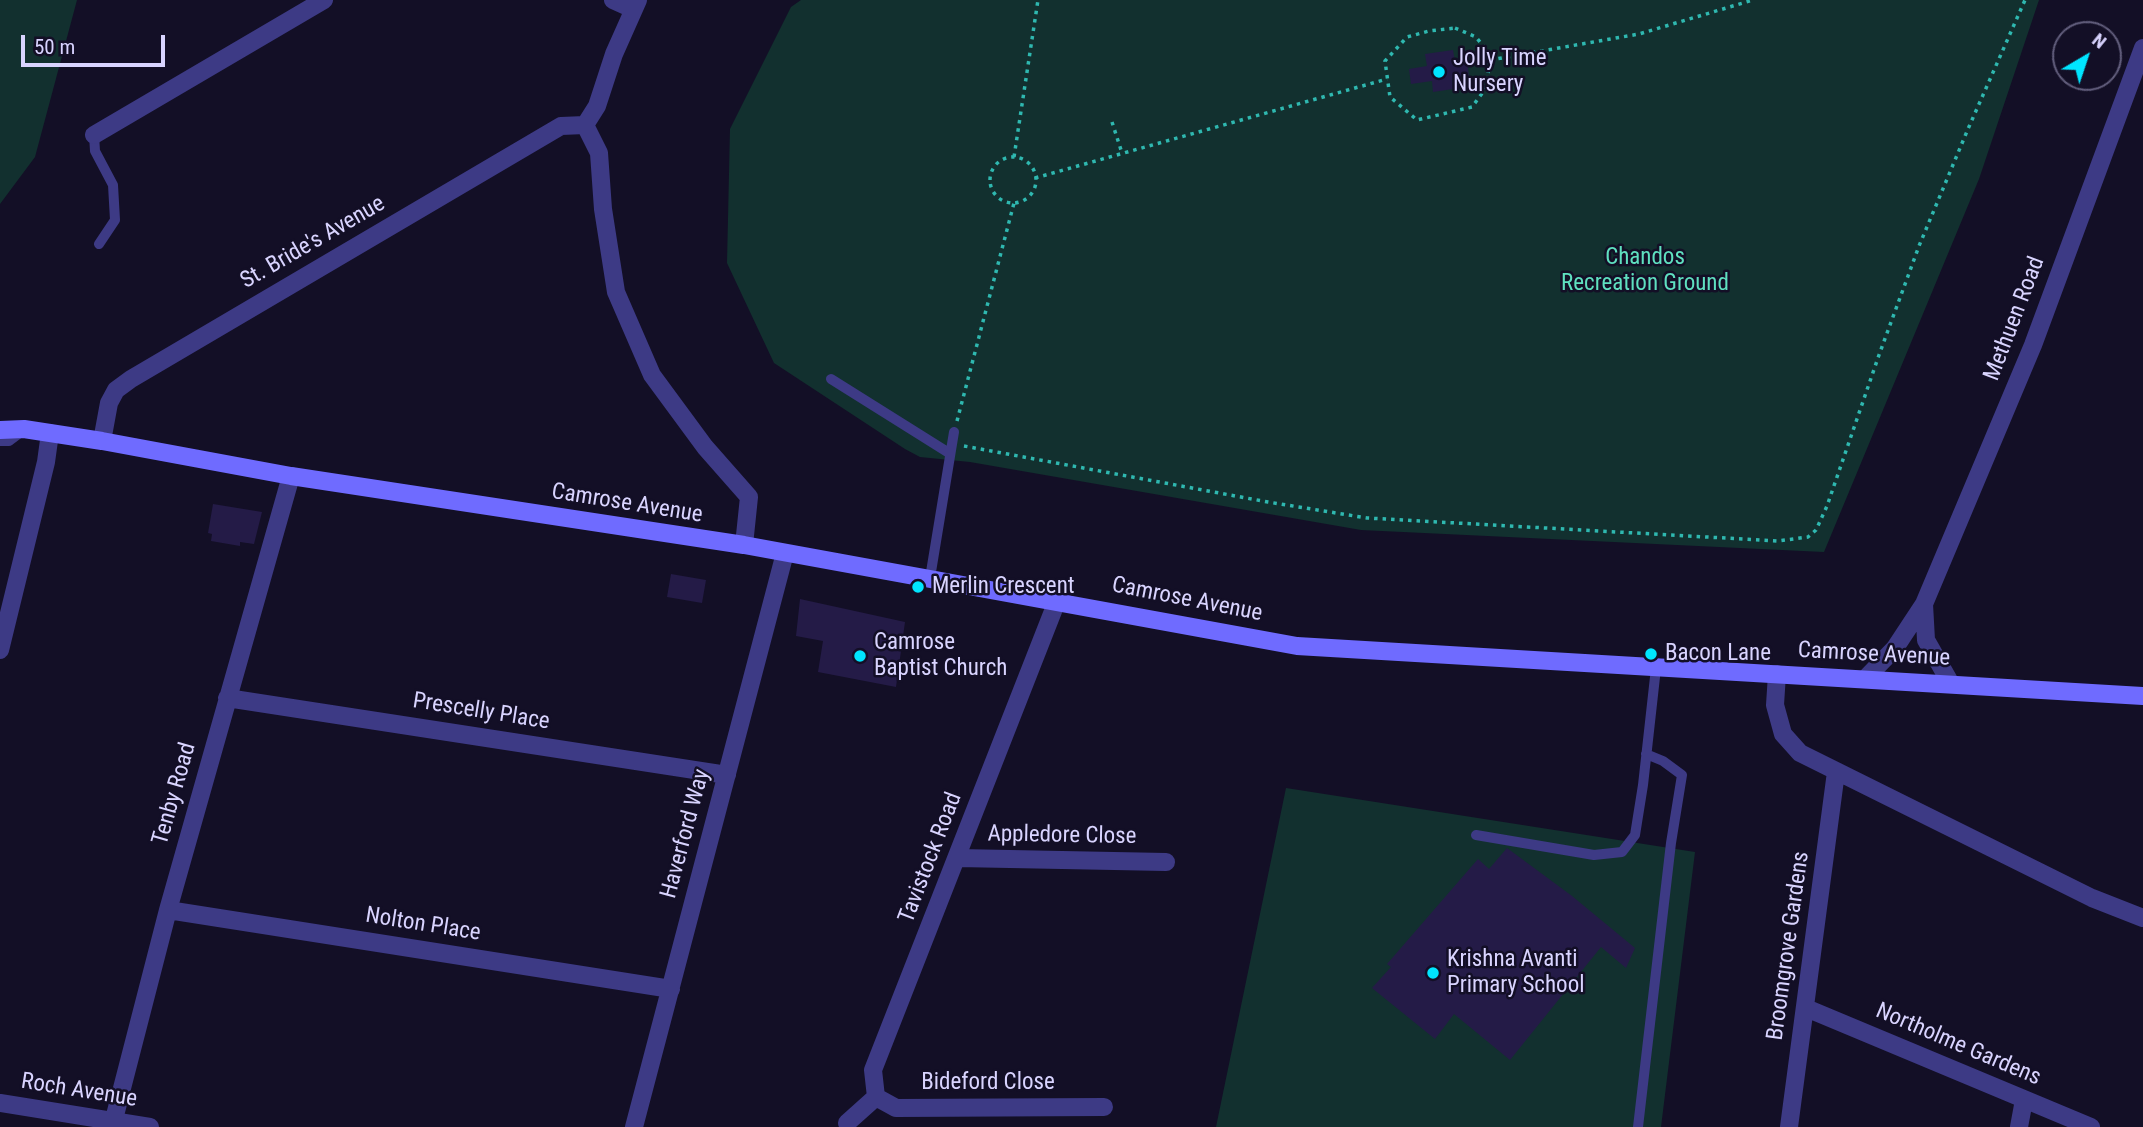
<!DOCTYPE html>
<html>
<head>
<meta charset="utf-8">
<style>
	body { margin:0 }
	#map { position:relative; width:2143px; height:1127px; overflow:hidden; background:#130f26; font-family:"Roboto Condensed",sans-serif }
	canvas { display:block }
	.north { position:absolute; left:2052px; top:21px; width:70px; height:70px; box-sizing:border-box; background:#130f26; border:2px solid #625e7d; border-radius:50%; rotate:39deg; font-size:19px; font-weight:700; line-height:28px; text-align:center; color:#d9d4ff }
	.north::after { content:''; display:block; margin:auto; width:24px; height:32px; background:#00e5ff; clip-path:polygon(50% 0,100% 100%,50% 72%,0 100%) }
	.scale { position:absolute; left:21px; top:35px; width:144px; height:32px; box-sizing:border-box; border:4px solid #d9d4ff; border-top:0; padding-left:9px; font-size:21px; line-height:24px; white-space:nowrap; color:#d9d4ff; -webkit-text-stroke:5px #130f26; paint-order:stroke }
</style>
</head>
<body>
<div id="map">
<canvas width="2143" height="1127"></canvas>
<div class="north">N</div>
<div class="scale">50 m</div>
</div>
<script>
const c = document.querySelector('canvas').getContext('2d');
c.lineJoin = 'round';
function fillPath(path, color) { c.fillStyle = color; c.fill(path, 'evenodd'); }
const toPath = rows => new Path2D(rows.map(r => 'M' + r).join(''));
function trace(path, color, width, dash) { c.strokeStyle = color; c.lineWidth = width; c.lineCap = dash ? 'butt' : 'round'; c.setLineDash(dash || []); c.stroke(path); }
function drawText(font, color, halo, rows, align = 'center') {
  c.font = font + ' "Roboto Condensed",sans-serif'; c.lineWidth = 5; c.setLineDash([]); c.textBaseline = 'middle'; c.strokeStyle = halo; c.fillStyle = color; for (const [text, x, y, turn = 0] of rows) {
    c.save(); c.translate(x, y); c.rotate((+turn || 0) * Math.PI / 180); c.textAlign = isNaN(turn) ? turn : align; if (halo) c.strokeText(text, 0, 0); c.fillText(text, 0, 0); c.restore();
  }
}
const green = toPath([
	[0,0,77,0,35,157,0,204],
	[801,0,2039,0,1979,179,1824,552,1361,530,970,462,920,457,905,449,774,363,727,263,730,129,791,7],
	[1286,788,1695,852,1661,1127,1216,1127]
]);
const building = toPath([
	[1453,50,1455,62,1467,60,1469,76,1452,79,1453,89,1433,92,1432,81,1411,84,1409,69,1427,66,1425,54],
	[213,504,262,512,254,544,240,542,240,546,211,541,212,534,208,533],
	[671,574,706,580,702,603,667,597],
	[800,599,905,622,896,687,818,672,823,641,796,636],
	[1507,848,1572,896,1635,948,1626,968,1601,947,1510,1060,1454,1014,1435,1039,1372,988,1391,967,1387,964,1478,859,1489,869]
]);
const path = toPath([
	[1455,28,1476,37,1484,47,1490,60,1486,88,1472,107,1417,120,1390,97,1385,61,1407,37,1429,31,1455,28],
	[1490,60,1639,34,1753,0],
	[1112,122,1122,153],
	[1014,157,1038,0],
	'990 180a23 23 0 1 1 46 0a23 23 0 1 1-46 0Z',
	[1035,178,1387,79],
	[957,421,1014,203],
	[964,446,1268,502,1367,518,1778,541,1808,537,1816,530,1827,506,1879,355,1919,246,1968,129,2025,0]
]);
const lane = toPath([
	[94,135,95,151,113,185,115,220,99,244],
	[831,379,949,453],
	[0,441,9,441,21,432],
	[930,578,954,432],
	[1476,835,1594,855,1622,852,1635,835,1643,785,1656,668],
	[1638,1127,1671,843,1682,775,1663,761,1646,754]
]);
const street = toPath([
	[613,0,633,9],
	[585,125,599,153,603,209,616,292,652,375,705,447,749,497,744,545],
	[585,125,597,106,614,54,638,0],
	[94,135,324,0],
	[102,441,109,403,116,390,131,379,561,126,585,125],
	[1924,604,1926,640,1951,684],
	[0,650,46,462,50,433],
	[1777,674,1775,705,1783,734,1800,753,2092,898,2143,918],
	[1866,678,1895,648,1924,604,2033,345,2143,48],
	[227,698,727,775],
	[958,858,1166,862],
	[168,910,671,989],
	[1806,1008,2091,1127],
	[876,1097,896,1108,1104,1107],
	[0,1103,150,1127],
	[847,1123,876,1097,873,1070,1057,601],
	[112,1127,168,910,291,476],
	[634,1127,785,553],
	[1789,1127,1836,772],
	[2019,1127,2024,1100]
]);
const secondary = toPath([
	[0,430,24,429,102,441,291,476,744,545,1297,646,2143,696]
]);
const markers = [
	[1439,72,7,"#00e5ff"],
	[918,587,7,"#00e5ff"],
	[1651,654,7,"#00e5ff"],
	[860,656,7,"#00e5ff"],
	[1433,973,7,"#00e5ff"]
];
const poiNames = [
	["Jolly Time",1453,59],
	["Nursery",1453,85],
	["Merlin Crescent",932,587],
	["Camrose",874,643],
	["Baptist Church",874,669],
	["Bacon Lane",1665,654],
	["Krishna Avanti",1447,960],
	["Primary School",1447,986]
];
const streetNames = [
	["St. Bride's Avenue",313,243,-30],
	["Methuen Road",2015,319,-69],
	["Camrose Avenue",627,504,9],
	["Camrose Avenue",1187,600,11],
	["Camrose Avenue",1874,655,3],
	["Prescelly Place",481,712,9],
	["Tenby Road",175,794,-74],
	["Haverford Way",686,834,-75],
	["Appledore Close",1062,836,1],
	["Tavistock Road",931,858,-69],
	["Nolton Place",423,925,9],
	["Broomgrove Gardens",1789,946,-82],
	["Northolme Gardens",1958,1045,23],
	["Bideford Close",988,1083],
	["Roch Avenue",79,1091,9]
];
const parkNames = [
	["Chandos",1645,258],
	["Recreation Ground",1645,284]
];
fillPath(green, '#12302f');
fillPath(building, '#241b47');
trace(path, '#2fb8b0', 3.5, [3.5, 5]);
trace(lane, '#3d3a85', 10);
trace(street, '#3d3a85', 18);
trace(secondary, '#6f6bff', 18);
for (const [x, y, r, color] of markers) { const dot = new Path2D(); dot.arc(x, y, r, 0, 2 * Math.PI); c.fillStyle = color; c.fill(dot); trace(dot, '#130f26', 2.5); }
drawText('23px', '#d9d4ff', '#130f26', poiNames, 'left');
drawText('23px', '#d9d4ff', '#130f26', streetNames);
drawText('23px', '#5fe0c0', '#130f26', parkNames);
</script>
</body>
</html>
